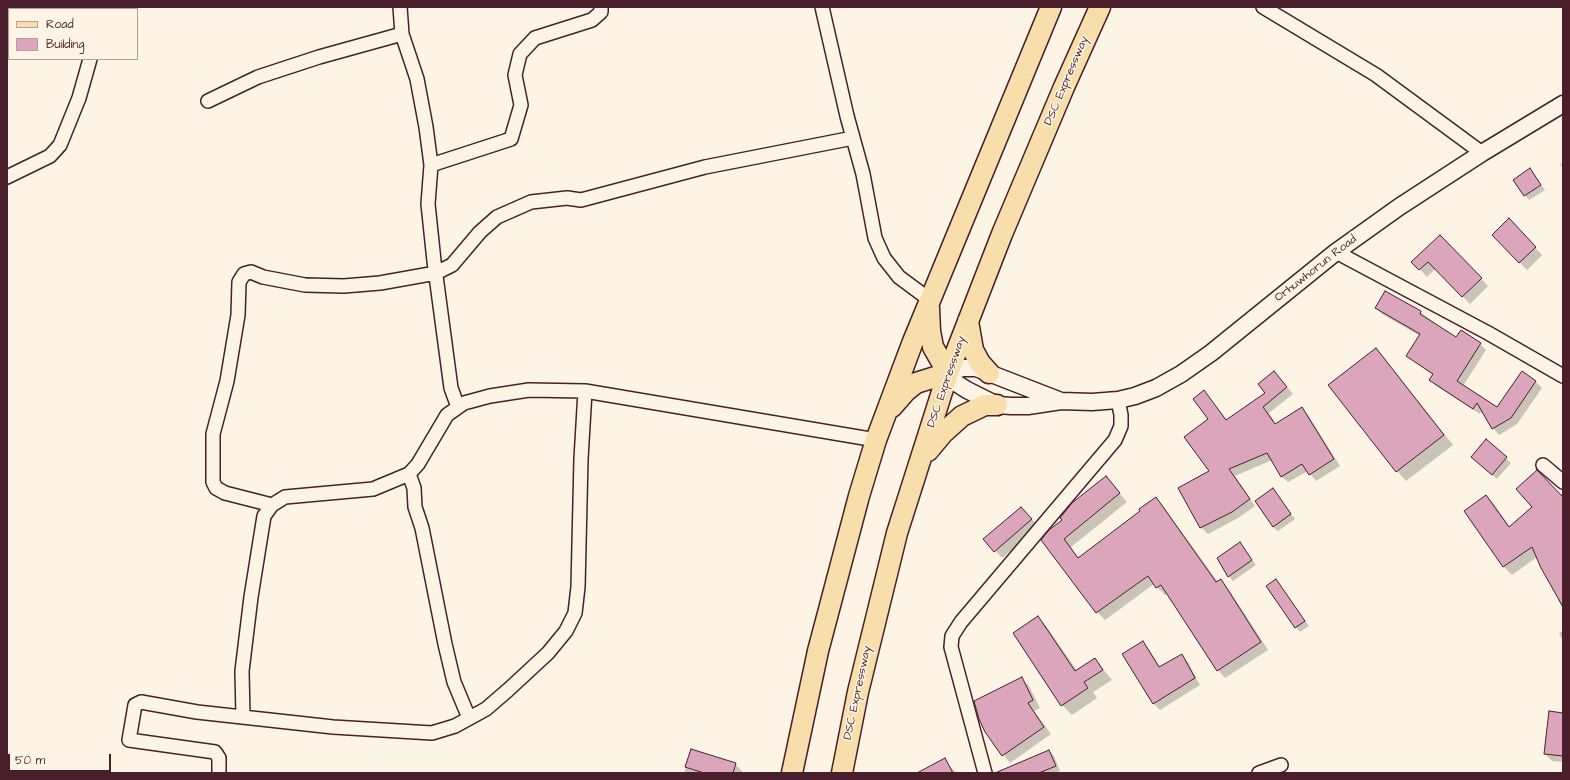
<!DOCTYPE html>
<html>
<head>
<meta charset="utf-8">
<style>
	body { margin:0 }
	#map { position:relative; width:1570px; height:780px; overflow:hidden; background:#fcf5e5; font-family:"Architects Daughter",sans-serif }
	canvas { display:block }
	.frame { position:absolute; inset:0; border:8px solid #4a1f2b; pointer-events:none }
	.legend { position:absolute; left:8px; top:8px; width:130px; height:52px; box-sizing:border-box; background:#fcf5e5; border:1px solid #b59f9b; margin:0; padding:5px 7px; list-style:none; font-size:12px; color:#4a1f2b }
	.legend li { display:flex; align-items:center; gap:8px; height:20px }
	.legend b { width:20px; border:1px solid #b59f9b }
	.scale { position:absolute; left:8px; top:754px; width:103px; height:18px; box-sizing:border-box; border:2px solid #4a1f2b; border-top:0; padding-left:5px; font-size:12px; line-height:14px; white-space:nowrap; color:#4a1f2b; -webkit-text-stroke:3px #fcf5e5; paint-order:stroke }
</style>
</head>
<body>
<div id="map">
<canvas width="1570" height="780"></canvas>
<div class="frame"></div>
<ul class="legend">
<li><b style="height:5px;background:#f8deab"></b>Road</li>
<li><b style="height:11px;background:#dba5bc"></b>Building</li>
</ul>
<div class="scale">50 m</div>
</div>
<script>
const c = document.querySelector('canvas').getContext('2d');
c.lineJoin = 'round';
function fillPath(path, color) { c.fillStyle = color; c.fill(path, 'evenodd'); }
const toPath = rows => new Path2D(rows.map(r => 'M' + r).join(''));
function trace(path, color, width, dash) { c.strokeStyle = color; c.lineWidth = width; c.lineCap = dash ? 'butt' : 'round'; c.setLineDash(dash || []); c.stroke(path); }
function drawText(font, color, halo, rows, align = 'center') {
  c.font = font + ' "Architects Daughter",sans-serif'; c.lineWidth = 3; c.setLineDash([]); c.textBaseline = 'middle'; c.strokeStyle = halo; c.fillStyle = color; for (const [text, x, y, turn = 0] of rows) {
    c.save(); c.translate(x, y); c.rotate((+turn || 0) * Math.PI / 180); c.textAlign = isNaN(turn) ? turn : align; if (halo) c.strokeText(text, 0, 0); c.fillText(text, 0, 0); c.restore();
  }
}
const shadow = toPath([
	[1563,162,1563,169,1560,164],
	[1530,169,1545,190,1529,200,1525,195],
	[1516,227,1542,255,1527,270,1493,235],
	[1440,236,1488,286,1470,304,1436,268,1427,277,1413,262],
	[1376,308,1420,312,1457,339,1480,344,1486,350,1463,386,1498,408,1535,381,1542,388,1517,424,1499,435,1493,428,1482,411,1480,414,1436,386,1430,380,1433,375,1407,356,1420,336,1382,314],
	[1375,349,1385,359,1453,445,1406,481,1397,471],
	[1274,373,1293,394,1269,413,1276,424,1302,408,1308,415,1340,466,1316,481,1308,471,1288,482,1281,476,1272,460,1235,476,1255,506,1238,518,1208,534,1201,527,1211,471,1209,419,1204,392,1227,420,1267,393],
	[1486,441,1511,463,1497,479,1477,461],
	[1106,477,1127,502,1071,547,1079,559,1142,511,1155,498,1163,506,1218,582,1220,580,1228,588,1268,650,1225,678,1218,670,1168,594,1165,595,1154,584,1105,620,1097,612,1042,540],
	[1273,489,1295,519,1278,531,1273,527],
	[1486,496,1494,504,1510,527,1563,498,1563,609,1558,600,1560,600,1537,557,1512,575,1504,567,1465,511],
	[1028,515,1039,527,1002,558,985,539],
	[1240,544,1256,565,1233,581,1229,576],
	[1276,580,1309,626,1300,632,1296,627],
	[1038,617,1047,627,1077,671,1095,659,1112,680,1093,692,1097,698,1072,715,1062,705],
	[1563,631,1563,642,1559,633],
	[1143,643,1149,649,1160,667,1181,656,1188,662,1200,685,1160,710,1153,703],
	[1021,678,1029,686,1040,708,1034,711,1051,734,1010,763,986,731],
	[1563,714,1563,762,1552,761,1545,754],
	[692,750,735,764,742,771,742,773,684,773],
	[1049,751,1054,756,1060,771,1054,773,1012,773],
	[944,759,956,773,919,773]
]);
const building = toPath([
	[1530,168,1541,185,1524,196,1513,180,1530,168],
	[1509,218,1536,247,1519,263,1492,235,1509,218],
	[1440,235,1482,278,1462,297,1428,262,1419,270,1411,262,1440,235],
	[1385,291,1421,311,1420,314,1456,337,1461,330,1481,343,1457,381,1497,407,1522,371,1536,381,1511,418,1492,429,1477,403,1473,409,1429,380,1433,374,1406,356,1420,334,1375,308,1385,291],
	[1376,348,1444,435,1396,472,1328,385,1376,348],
	[1274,371,1287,387,1263,407,1275,424,1302,407,1334,459,1309,475,1302,464,1281,477,1267,453,1229,469,1250,499,1232,512,1200,528,1178,488,1209,471,1184,437,1208,419,1193,399,1204,390,1226,420,1265,393,1258,384,1274,371],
	[1486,439,1507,457,1492,475,1471,457,1486,439],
	[1537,470,1563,497,1563,607,1541,568,1532,547,1503,567,1464,511,1486,495,1509,527,1532,507,1516,489,1537,470],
	[1106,476,1120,493,1064,539,1078,558,1140,511,1139,509,1156,497,1216,582,1221,579,1261,642,1217,671,1161,585,1156,588,1148,576,1096,613,1041,540,1049,530,1062,520,1060,518,1072,503,1106,476],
	[1273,488,1291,514,1273,527,1255,501,1273,488],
	[1021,507,1032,519,994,552,983,539,1021,507],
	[1240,542,1252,560,1228,577,1217,558,1240,542],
	[1276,579,1305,621,1295,628,1266,586,1276,579],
	[1038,616,1075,671,1095,658,1103,670,1084,682,1088,688,1061,706,1013,633,1038,616],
	[1143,641,1159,667,1182,654,1195,678,1153,704,1122,654,1143,641],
	[1022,677,1033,700,1028,703,1044,727,1002,756,985,732,979,719,974,701,1022,677],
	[1549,711,1563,713,1563,756,1544,754,1549,711],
	[691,749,736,763,733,773,704,773,685,767,691,749],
	[1049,750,1056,766,1039,773,995,773,1049,750],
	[945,758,953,773,917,773,945,758]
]);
const minor = toPath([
	[74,7,75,9],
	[400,7,402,34,417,79,426,127,431,165,428,204,434,261,451,388,458,407],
	[822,7,847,116,863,174,875,238,884,258,899,277,930,300],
	[1263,7,1376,75,1482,153],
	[208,101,258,77,319,57,402,34],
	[431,165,511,139,521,105,515,75,520,54,535,38,592,20,601,12,601,7],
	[7,177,50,156,60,145,79,98,90,59],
	[1336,252,1488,333,1563,376],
	[1543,465,1563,482],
	[409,474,414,488,415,507,422,528,445,644,454,682,469,718],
	[272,505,225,493,216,488,213,482,213,434,227,381,238,315,239,282,244,274,251,272,263,277,305,285,344,286,380,283,436,273,452,265,480,232,497,217,531,202,567,198,581,200,705,167,853,138],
	[243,717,242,671,251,597,264,516,272,505,285,497,373,489,409,474,418,464,447,415,464,403,490,396,529,390,585,391,876,440],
	[219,773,219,758,215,752,129,740,135,705,141,702,197,712,333,727,432,733,455,726,486,709,508,690,548,653,566,631,575,613,578,587,581,459,585,391],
	[985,773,951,647,952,636,961,622,1115,440,1121,426,1121,415,1118,400],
	[1259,773,1281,765]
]);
const tertiary = toPath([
	[1061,401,976,368,963,368,948,373,956,383,967,390,997,405,1011,406,1028,406,1061,401,1092,402,1118,400,1135,396,1156,388,1181,374,1211,353,1336,252,1399,207,1482,153,1563,104]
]);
const primary = toPath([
	[968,321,973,350,980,363,989,373],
	[892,407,906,391,916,383,948,373,933,347,930,331,929,308],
	[928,451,943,433,962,416,985,405,997,405],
	[792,773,818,651,859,496,876,440,912,344,1051,7],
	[842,773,858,692,897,533,948,373,1002,234,1064,87,1100,7]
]);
const streetNames = [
	["DSC Expressway",1067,81,-67],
	["Orhuwhorun Road",1316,269,-38],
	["DSC Expressway",947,382,-71],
	["DSC Expressway",858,693,-78]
];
fillPath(shadow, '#0003');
fillPath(building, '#dba5bc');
trace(building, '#4a1f2b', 1);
trace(minor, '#4a1f2b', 16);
trace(tertiary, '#4a1f2b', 19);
trace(primary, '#4a1f2b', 23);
trace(minor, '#fcf5e5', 13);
trace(tertiary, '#fcf5e5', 16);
trace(primary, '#f8deab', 20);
drawText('12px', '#4a1f2b', '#fcf5e5', streetNames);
</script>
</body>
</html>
